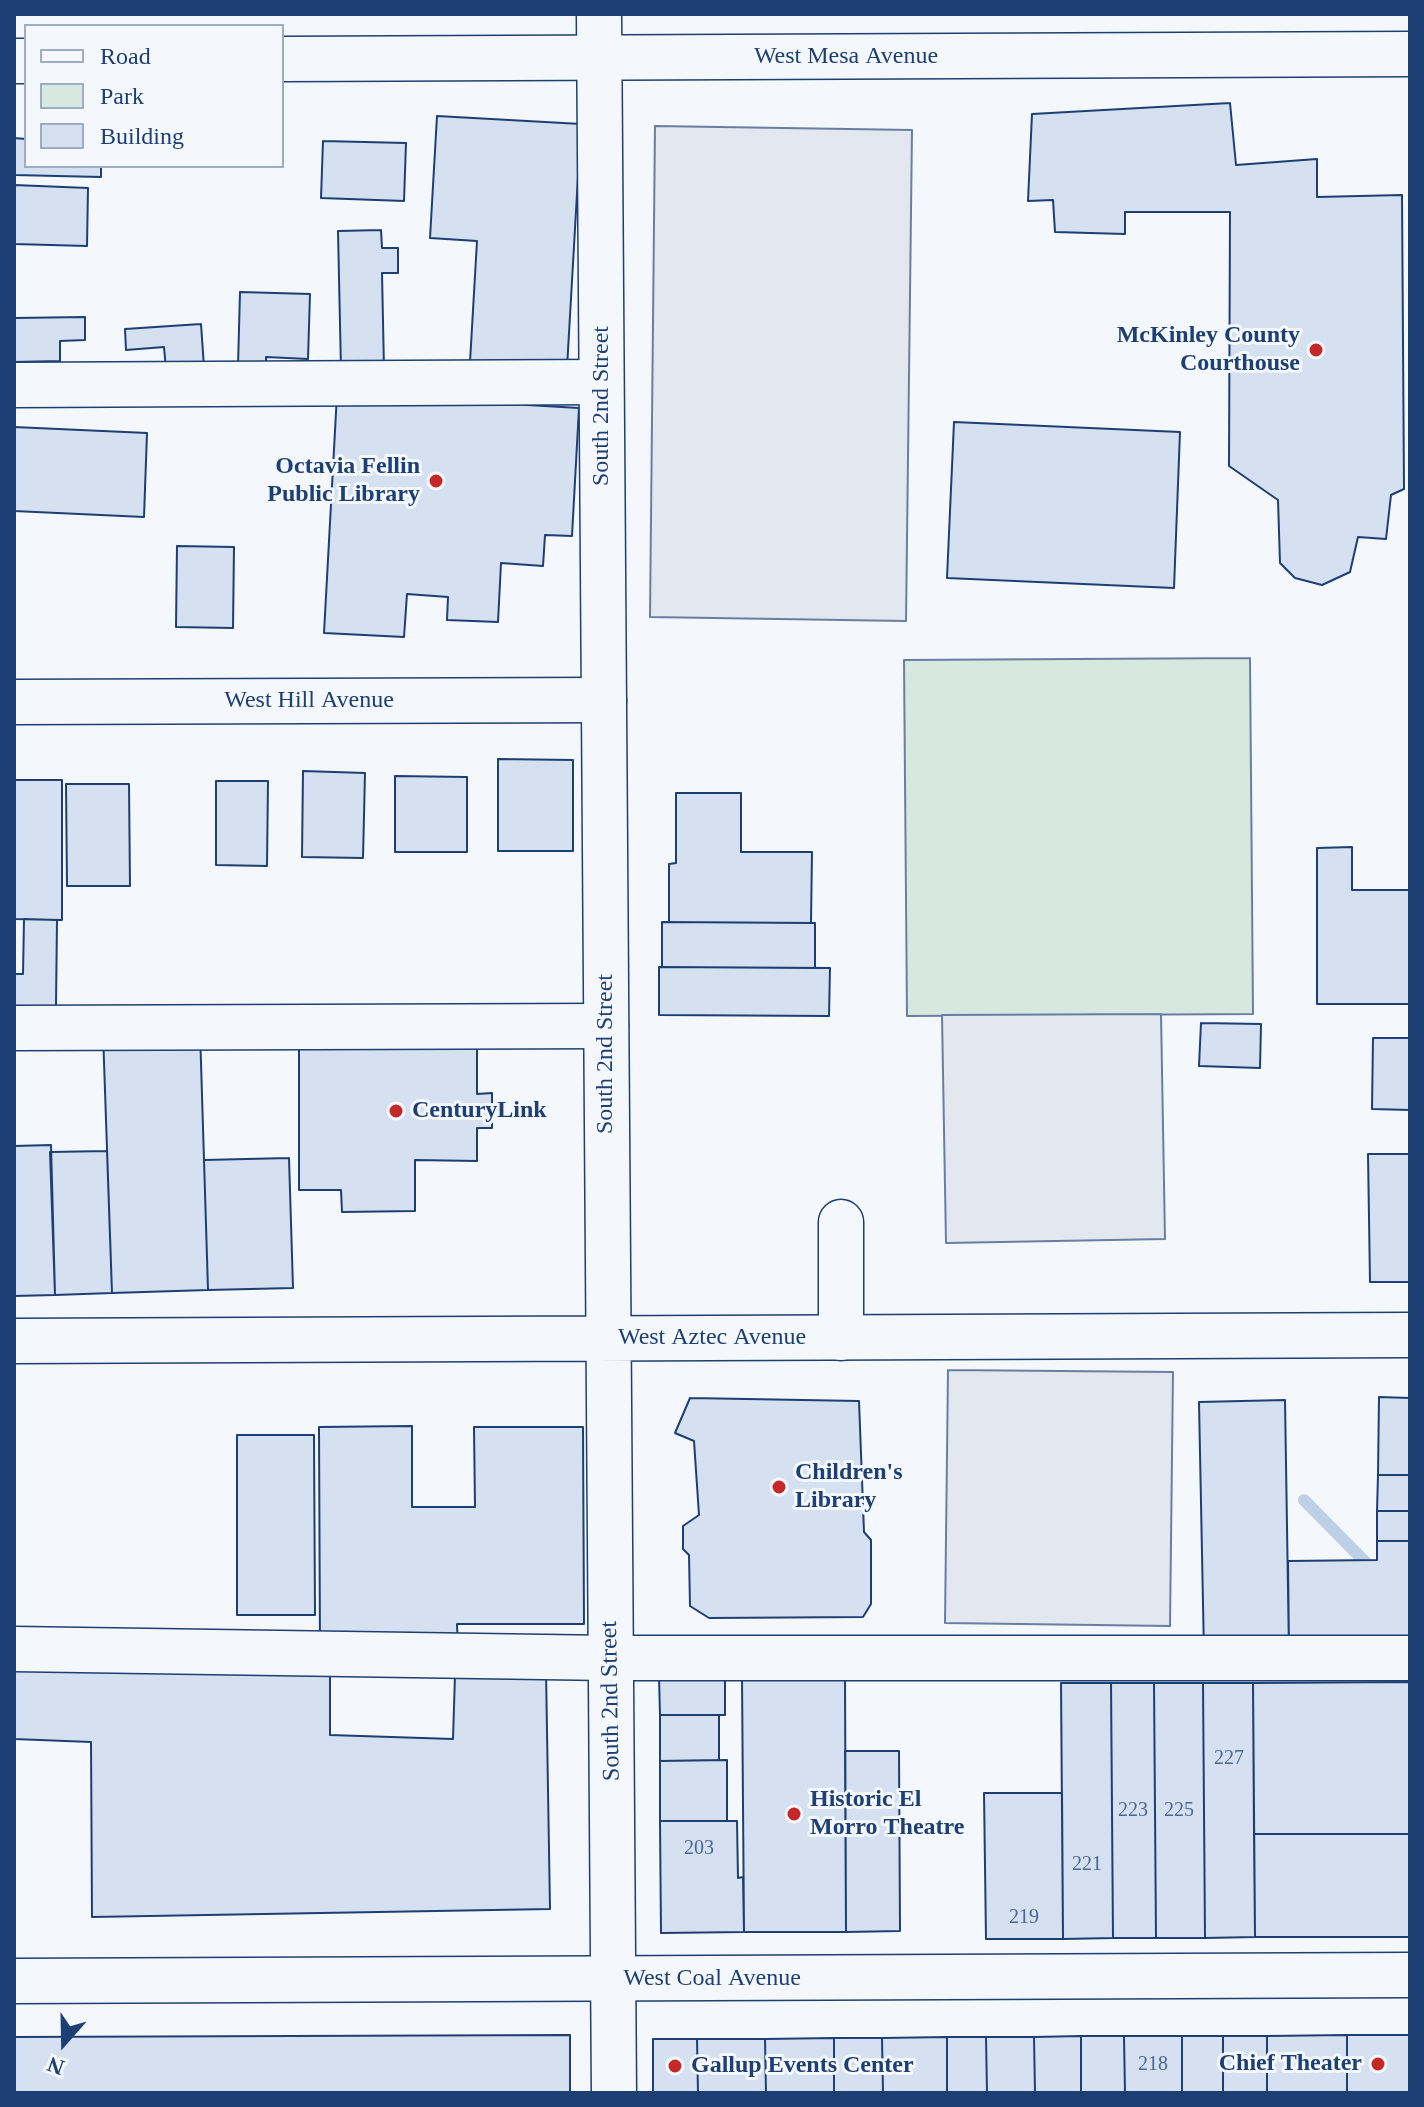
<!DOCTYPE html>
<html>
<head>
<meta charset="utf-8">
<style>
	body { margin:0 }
	#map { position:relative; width:1424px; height:2107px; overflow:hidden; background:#f4f7fb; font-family:Georgia,serif }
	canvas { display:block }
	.frame { position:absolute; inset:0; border:16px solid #1d3f73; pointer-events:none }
	.legend { position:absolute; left:24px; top:24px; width:260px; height:144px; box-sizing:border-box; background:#f4f7fb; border:2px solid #9eadc5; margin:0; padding:10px 14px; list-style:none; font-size:24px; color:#1d3f73 }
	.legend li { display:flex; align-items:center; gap:16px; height:40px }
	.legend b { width:40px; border:2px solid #9eadc5 }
	.north { position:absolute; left:24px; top:2003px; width:80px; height:80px; -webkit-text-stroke:6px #f4f7fb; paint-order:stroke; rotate:200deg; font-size:22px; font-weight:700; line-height:32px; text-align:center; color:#1d3f73 }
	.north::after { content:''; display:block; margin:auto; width:28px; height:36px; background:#1d3f73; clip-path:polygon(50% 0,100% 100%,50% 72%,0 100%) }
</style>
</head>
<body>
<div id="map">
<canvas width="1424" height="2107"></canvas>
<div class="frame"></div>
<ul class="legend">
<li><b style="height:10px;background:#f4f7fb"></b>Road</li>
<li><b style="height:22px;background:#d7e8df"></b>Park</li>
<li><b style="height:22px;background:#d5e0f0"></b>Building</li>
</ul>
<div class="north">N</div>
</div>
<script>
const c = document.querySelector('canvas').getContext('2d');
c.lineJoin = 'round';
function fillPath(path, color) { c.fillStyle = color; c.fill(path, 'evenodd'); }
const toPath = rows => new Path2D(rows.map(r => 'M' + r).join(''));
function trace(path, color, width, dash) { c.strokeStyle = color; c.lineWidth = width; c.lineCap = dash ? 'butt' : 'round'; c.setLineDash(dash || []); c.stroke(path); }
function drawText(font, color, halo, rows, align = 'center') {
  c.font = font + ' Georgia,serif'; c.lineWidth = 6; c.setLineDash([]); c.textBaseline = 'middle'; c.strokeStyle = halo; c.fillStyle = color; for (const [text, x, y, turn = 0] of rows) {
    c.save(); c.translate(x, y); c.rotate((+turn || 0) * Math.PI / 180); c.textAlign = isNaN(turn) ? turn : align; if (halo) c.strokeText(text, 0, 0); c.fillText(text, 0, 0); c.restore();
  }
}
const green = toPath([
	[1250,658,1253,1014,907,1016,904,660,1250,658]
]);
const parking = toPath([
	[655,126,912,130,906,621,650,617,655,126],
	[1161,1014,1165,1239,946,1243,942,1015,1161,1014],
	[948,1370,1173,1372,1170,1626,945,1623,948,1370]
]);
const stream = toPath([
	[1304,1500,1375,1572]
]);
const building = toPath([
	[1230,103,1236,165,1317,159,1317,197,1402,195,1404,489,1391,495,1386,539,1358,537,1350,572,1322,585,1295,578,1280,563,1278,500,1229,466,1230,212,1125,212,1125,234,1055,232,1053,200,1028,201,1032,114,1230,103],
	[437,116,581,124,567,368,470,362,477,241,430,238,437,116],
	[14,138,26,139,26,166,101,166,101,177,14,175,14,138],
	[323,141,406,143,404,201,321,198,323,141],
	[14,185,88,188,87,246,14,244,14,185],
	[381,230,382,248,398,248,398,273,382,273,384,369,341,370,338,231,381,230],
	[240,292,310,294,308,359,266,357,266,368,238,366,240,292],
	[85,317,85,340,60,341,60,361,14,362,14,318,85,317],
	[201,324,204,367,166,370,164,347,126,350,125,329,201,324],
	[337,394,579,408,572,536,545,535,543,566,501,563,498,622,447,620,448,597,407,594,404,637,324,633,337,394],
	[954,422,1180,432,1174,588,947,578,954,422],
	[14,427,147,433,144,517,14,511,14,427],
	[177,546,234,547,233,628,176,627,177,546],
	[498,759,573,760,573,851,498,851,498,759],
	[303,771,365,773,363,858,302,857,303,771],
	[395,776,467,777,467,852,395,852,395,776],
	[14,780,62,780,62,920,14,919,14,780],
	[216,781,268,781,267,866,216,865,216,781],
	[66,784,129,784,130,886,67,886,66,784],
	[676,793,741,793,741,852,812,852,811,923,669,922,669,864,676,863,676,793],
	[1352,847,1352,890,1410,890,1410,1004,1317,1004,1317,848,1352,847],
	[24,919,57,920,56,1006,14,1006,14,974,23,974,24,919],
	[662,922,815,923,815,968,662,967,662,922],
	[659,967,830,968,829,1016,659,1015,659,967],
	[1201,1023,1261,1024,1260,1068,1199,1066,1201,1023],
	[200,1030,208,1290,112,1293,103,1033,200,1030],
	[1373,1038,1410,1038,1410,1110,1372,1109,1373,1038],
	[299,1039,477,1040,477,1094,492,1093,492,1128,477,1128,477,1161,415,1160,415,1211,342,1212,341,1190,299,1190,299,1039],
	[51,1145,55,1295,14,1296,14,1146,51,1145],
	[107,1151,112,1293,55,1295,50,1152,107,1151],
	[1368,1154,1410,1154,1410,1282,1370,1282,1368,1154],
	[289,1158,293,1288,208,1290,204,1160,289,1158],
	[1379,1397,1410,1398,1410,1475,1378,1475,1379,1397],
	[690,1398,859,1401,864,1532,871,1540,871,1604,863,1617,709,1618,690,1606,689,1555,683,1549,683,1526,699,1515,694,1441,675,1433,690,1398],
	[1285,1400,1289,1653,1204,1654,1199,1402,1285,1400],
	[412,1426,412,1507,475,1507,474,1427,583,1427,584,1624,457,1624,458,1651,320,1652,319,1427,412,1426],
	[237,1435,314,1435,315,1615,237,1615,237,1435],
	[1378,1475,1410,1475,1410,1511,1377,1511,1378,1475],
	[1377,1511,1410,1511,1410,1541,1377,1541,1377,1511],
	[1377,1541,1410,1541,1410,1652,1289,1653,1288,1561,1377,1560,1377,1541],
	[14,1660,330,1671,330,1735,453,1739,455,1675,546,1671,550,1909,92,1917,91,1742,14,1739,14,1660],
	[845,1676,846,1932,744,1932,742,1677,845,1676],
	[659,1677,725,1677,725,1715,660,1715,659,1677],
	[1410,1682,1410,1834,1254,1834,1253,1683,1410,1682],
	[1061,1683,1111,1683,1113,1938,1063,1939,1061,1683],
	[1111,1683,1154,1683,1156,1938,1113,1938,1111,1683],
	[1154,1683,1203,1683,1205,1938,1156,1938,1154,1683],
	[1203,1683,1253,1683,1255,1937,1205,1938,1203,1683],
	[660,1715,719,1715,719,1760,660,1761,660,1715],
	[845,1751,899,1751,900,1931,846,1932,845,1751],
	[727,1760,727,1821,660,1821,660,1761,727,1760],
	[984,1793,1062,1793,1063,1939,986,1939,984,1793],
	[660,1821,737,1821,738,1878,743,1877,744,1932,661,1933,660,1821],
	[1254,1834,1410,1834,1410,1937,1255,1937,1254,1834],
	[570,2035,570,2093,14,2093,14,2037,570,2035],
	[1347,2035,1347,2093,1267,2093,1267,2036,1347,2035],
	[1347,2035,1410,2035,1410,2093,1347,2093,1347,2035],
	[1081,2036,1124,2036,1125,2093,1081,2093,1081,2036],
	[1081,2036,1081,2093,1035,2093,1034,2037,1081,2036],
	[1124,2036,1182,2036,1182,2093,1125,2093,1124,2036],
	[1182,2036,1223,2036,1223,2093,1182,2093,1182,2036],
	[1223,2036,1267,2036,1267,2093,1223,2093,1223,2036],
	[947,2037,986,2037,987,2093,947,2093,947,2037],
	[947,2037,947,2093,883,2093,882,2038,947,2037],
	[986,2037,1034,2037,1035,2093,987,2093,986,2037],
	[834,2038,882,2038,883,2093,834,2093,834,2038],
	[834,2038,834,2093,766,2093,765,2039,834,2038],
	[653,2039,697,2039,698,2093,653,2093,653,2039],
	[697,2039,765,2039,766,2093,698,2093,697,2039]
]);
const minor = toPath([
	[282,59,1410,54],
	[14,61,26,61],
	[14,385,601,382],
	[14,702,604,700],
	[14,1028,606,1026],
	[841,1222,841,1338],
	[14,1649,610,1658,1410,1658],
	[14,1981,1410,1975]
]);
const major = toPath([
	[599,14,614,2093],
	[14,1341,1410,1335]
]);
const markers = [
	[1316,350,8,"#c62828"],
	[436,481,8,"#c62828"],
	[396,1111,8,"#c62828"],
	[779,1487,8,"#c62828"],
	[794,1814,8,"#c62828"],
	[1378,2064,8,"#c62828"],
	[675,2066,8,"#c62828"]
];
const numberNames = [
	["227",1229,1759],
	["223",1133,1811],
	["225",1179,1811],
	["203",699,1849],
	["221",1087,1865],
	["219",1024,1918],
	["218",1153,2065]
];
const streetNames = [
	["West Mesa Avenue",846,57],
	["South 2nd Street",602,406,-90],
	["West Hill Avenue",309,701],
	["South 2nd Street",606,1054,-90],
	["West Aztec Avenue",712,1338],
	["South 2nd Street",611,1701,-91],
	["West Coal Avenue",712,1979]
];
const poiNames = [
	["McKinley County",1300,336,"right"],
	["Courthouse",1300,364,"right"],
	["Octavia Fellin",420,467,"right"],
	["Public Library",420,495,"right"],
	["CenturyLink",412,1111],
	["Children's",795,1473],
	["Library",795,1501],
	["Historic El",810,1800],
	["Morro Theatre",810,1828],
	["Chief Theater",1362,2064,"right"],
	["Gallup Events Center",691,2066]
];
fillPath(green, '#d7e8df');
trace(green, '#687fa3', 2);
fillPath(parking, '#e3e8f0');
trace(parking, '#687fa3', 2);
trace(stream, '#bed0e5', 12);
fillPath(building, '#d5e0f0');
trace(building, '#1d3f73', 2);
trace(minor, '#1d3f73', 47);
trace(major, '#1d3f73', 47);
trace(minor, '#f4f7fb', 44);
trace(major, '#f4f7fb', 44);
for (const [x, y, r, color] of markers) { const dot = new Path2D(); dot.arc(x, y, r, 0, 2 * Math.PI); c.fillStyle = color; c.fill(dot); trace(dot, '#f4f7fb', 3); }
drawText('20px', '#4b6792', null, numberNames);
drawText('24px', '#1d3f73', '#f4f7fb', streetNames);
drawText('bold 24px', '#1d3f73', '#f4f7fb', poiNames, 'left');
</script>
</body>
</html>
